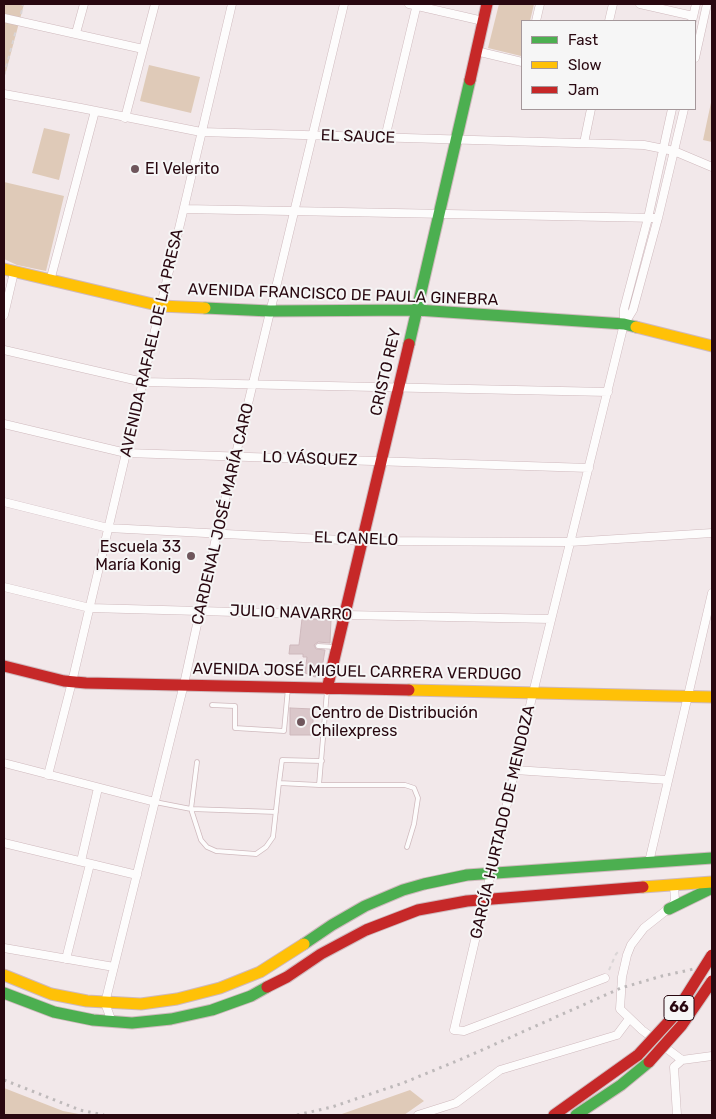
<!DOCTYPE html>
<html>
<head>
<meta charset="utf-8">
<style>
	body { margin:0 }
	#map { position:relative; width:716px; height:1119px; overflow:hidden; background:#f2e8ea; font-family:Rubik,sans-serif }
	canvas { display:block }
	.frame { position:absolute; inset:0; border:5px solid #290810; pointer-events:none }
	.legend { position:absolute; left:521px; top:20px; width:175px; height:90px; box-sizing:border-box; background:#f6f6f6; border:1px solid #a4979a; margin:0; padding:6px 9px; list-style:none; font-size:15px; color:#290810 }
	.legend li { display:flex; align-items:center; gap:10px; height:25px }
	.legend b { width:25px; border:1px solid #a4979a }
</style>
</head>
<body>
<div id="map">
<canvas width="716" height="1119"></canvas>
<div class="frame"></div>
<ul class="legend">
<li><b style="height:6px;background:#4caf50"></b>Fast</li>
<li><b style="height:6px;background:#ffc107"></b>Slow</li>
<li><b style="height:6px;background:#c62828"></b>Jam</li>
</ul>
</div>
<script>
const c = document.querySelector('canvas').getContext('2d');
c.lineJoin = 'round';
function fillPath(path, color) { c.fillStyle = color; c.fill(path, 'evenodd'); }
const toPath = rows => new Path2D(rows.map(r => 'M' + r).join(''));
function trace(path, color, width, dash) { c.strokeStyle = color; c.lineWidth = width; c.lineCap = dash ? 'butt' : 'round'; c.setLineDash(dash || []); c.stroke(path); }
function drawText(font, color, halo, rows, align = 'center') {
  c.font = font + ' Rubik,sans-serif'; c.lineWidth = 4; c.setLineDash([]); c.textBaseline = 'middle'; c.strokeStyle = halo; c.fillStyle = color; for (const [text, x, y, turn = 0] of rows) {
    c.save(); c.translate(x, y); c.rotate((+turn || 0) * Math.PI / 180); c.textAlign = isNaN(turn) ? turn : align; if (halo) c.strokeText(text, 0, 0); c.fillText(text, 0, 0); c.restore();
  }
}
const green = toPath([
	[4,4,24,4,4,79],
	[499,4,534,4,530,21,522,21,521,56,488,48],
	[149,65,200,77,191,113,140,101],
	[712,98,712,142,703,140],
	[44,128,70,134,59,180,32,173],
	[4,182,64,196,46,271,17,265,4,259],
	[4,1088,63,1111,84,1115,4,1115],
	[410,1090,424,1101,404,1115,339,1115]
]);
const building = toPath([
	[302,619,331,620,330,643,318,642,314,645,316,649,325,650,321,674,315,677,305,673,307,657,303,657,303,654,289,654,290,645,299,645,302,619],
	[290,708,313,709,313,735,290,735,290,708]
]);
const path = toPath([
	[21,14,23,4],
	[4,75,16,30],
	[609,970,616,954,618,952]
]);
const lane = toPath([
	[318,646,335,647],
	[212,705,235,706,235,728,284,731,288,688],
	[197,762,191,809,201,840,207,847,216,851,256,854,266,847,273,837,279,783,319,785,327,691],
	[279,783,282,760,322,761],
	[319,785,405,785,414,788,418,798,414,824,407,847],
	[155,802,191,809,276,812]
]);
const street = toPath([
	[409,4,483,21],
	[640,4,693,16],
	[4,18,143,49],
	[536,21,540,4],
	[609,21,613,4],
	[692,21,696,4],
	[76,33,84,4],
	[476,51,522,62],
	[695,58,707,4],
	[4,94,81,108,201,132,644,145,674,151,712,167],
	[125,118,155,4],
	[385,138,417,4],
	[584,143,591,109],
	[184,209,658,218],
	[50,281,95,111],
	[4,315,14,272],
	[625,323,633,310,658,218,684,109],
	[4,350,143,382,608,392],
	[4,424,126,453,589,468],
	[4,502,108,528,362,541,570,542,712,533],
	[4,587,90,608,345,615,551,619],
	[4,763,155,802],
	[515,770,668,780],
	[48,775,72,682,232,4],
	[4,843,137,875],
	[81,861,98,788],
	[649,862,712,593],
	[674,885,675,901,673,905,644,928,631,945,627,955,622,977,620,1009,642,1030,682,1060],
	[4,948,114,967],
	[66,959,90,864],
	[605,978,464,1031,454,1030,533,693,624,324,624,309,648,218,672,109],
	[112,1022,105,1003,184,684,217,533,344,4],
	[418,1115,456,1103,500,1070,617,1035,629,1019],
	[677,1115,674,1067,682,1060,712,1056]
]);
const fast = toPath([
	[205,308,270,311,417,310,624,324,636,327],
	[409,344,470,80],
	[669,909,712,888],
	[304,944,332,925,365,906,403,890,424,884,467,875,712,858],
	[4,993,54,1012,93,1020,132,1023,171,1019,212,1010,251,996,267,987],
	[576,1115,621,1085,649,1062]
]);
const slow = toPath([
	[4,269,161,306,205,308],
	[636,327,712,346],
	[409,690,712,697],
	[643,887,712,882],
	[4,975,51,994,87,1001,141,1004,177,999,220,988,260,972,304,944]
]);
const jam = toPath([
	[470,80,487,4],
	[4,666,64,681,86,683,409,690],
	[327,689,409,344],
	[267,987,287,977,321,954,366,930,418,910,467,901,643,887],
	[554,1115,638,1055]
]);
const rail = toPath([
	[4,1080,80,1110,104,1115],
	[297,1115,332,1107,403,1083,464,1058,621,988,662,976,712,965]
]);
const jamBridge = toPath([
	[638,1055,673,1017,712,955],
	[649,1062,682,1025,712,981]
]);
const markers = [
	[135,169,5,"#6f565c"],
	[191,556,5,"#6f565c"],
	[301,722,5,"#6f565c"]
];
const shields = [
	[679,1008,30]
];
const shieldNames = [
	["66",679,1008]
];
const streetNames = [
	["EL SAUCE",358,137,2],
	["AVENIDA FRANCISCO DE PAULA GINEBRA",343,295,2],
	["AVENIDA RAFAEL DE LA PRESA",152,343,-77],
	["CRISTO REY",386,372,-77],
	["LO VÁSQUEZ",310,459,2],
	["CARDENAL JOSÉ MARÍA CARO",223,514,-77],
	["EL CANELO",356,539,2],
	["JULIO NAVARRO",291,613,2],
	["AVENIDA JOSÉ MIGUEL CARRERA VERDUGO",357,672,1],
	["GARCÍA HURTADO DE MENDOZA",503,822,-77]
];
const poiNames = [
	["El Velerito",145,169],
	["Escuela 33",181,547,"right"],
	["María Konig",181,565,"right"],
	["Centro de Distribución",311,713],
	["Chilexpress",311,731]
];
fillPath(green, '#dfcab8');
fillPath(building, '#dac7ca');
trace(building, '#ceb8bc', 1);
trace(lane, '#cfb9bd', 5.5);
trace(street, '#cfb9bd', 9);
trace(fast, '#cfb9bd', 13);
trace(slow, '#cfb9bd', 13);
trace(jam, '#cfb9bd', 13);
trace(path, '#dad5d6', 2, [4, 4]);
trace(lane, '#fdfcfc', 4);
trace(street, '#fdfcfc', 8);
trace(fast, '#4caf50', 11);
trace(slow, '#ffc107', 11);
trace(jam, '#c62828', 11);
trace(rail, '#beb9ba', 3, [2.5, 5]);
trace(jamBridge, '#cfc6c8', 13, []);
trace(jamBridge, '#c62828', 11);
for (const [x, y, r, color] of markers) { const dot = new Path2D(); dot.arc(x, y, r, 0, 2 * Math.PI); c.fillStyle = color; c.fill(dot); trace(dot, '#f6f6f6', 2); }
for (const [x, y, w] of shields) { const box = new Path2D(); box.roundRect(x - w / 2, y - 12.5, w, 25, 4); c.fillStyle = '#f6f6f6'; c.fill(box); trace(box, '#290810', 1); }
drawText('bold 15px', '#290810', null, shieldNames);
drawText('16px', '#290810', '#f6f6f6', streetNames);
drawText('16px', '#290810', '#f6f6f6', poiNames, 'left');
</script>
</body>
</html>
